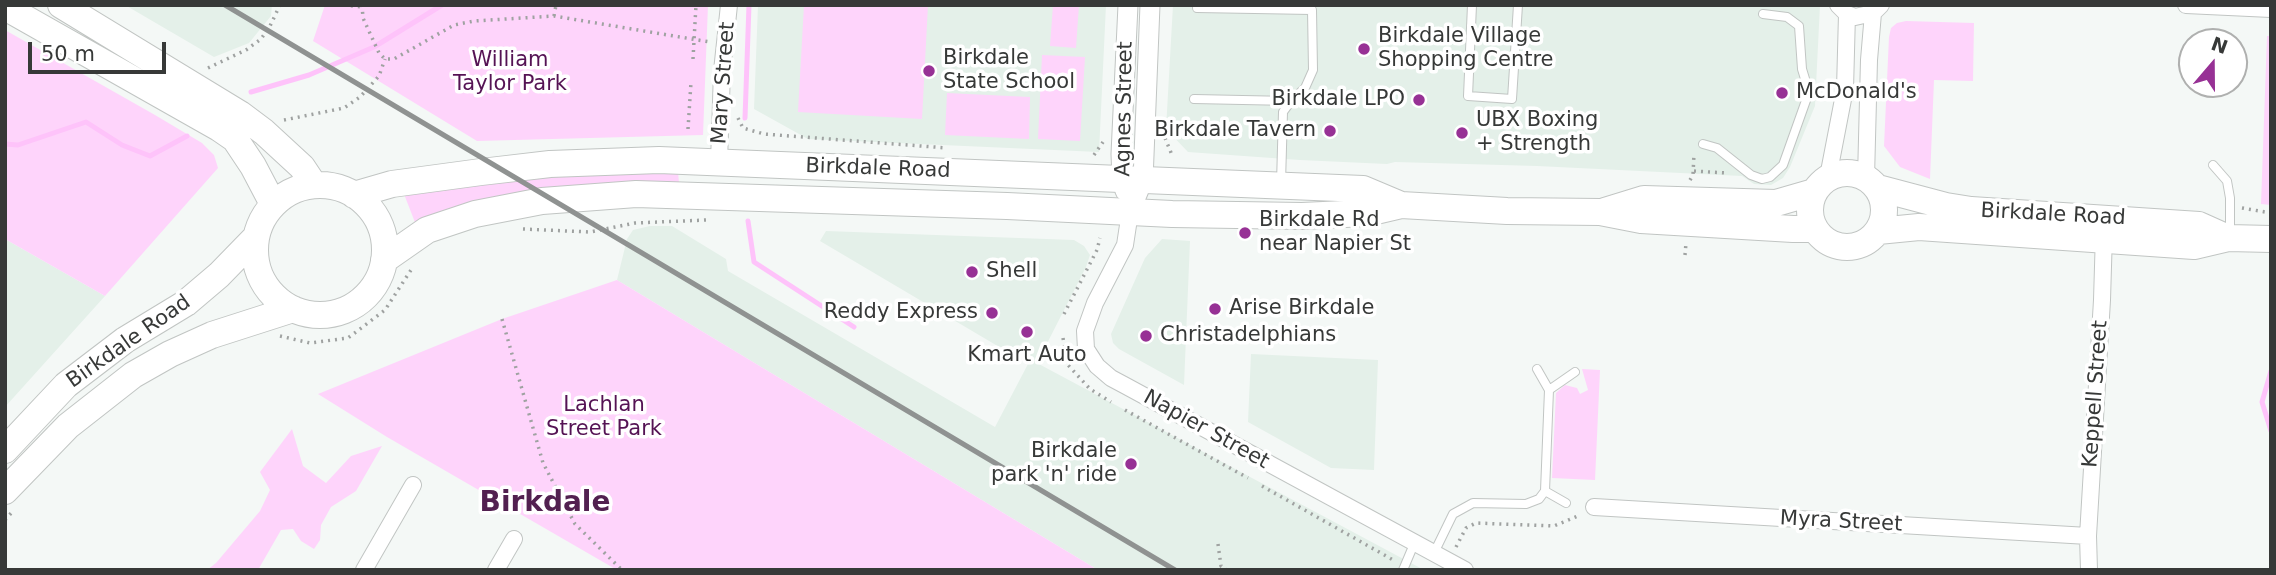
<!DOCTYPE html>
<html>
<head>
<meta charset="utf-8">
<style>
	body { margin:0 }
	#map { position:relative; width:2276px; height:575px; overflow:hidden; background:#f4f8f6; font-family:"DejaVu Sans",sans-serif }
	canvas { display:block }
	.frame { position:absolute; inset:0; border:7px solid #373938; pointer-events:none }
	.north { position:absolute; left:2178px; top:28px; width:70px; height:70px; box-sizing:border-box; background:#fff; border:2px solid #afb0af; border-radius:50%; rotate:20deg; font-size:19px; font-weight:700; line-height:28px; text-align:center; color:#373938 }
	.north::after { content:''; display:block; margin:auto; width:24px; height:32px; background:#973195; clip-path:polygon(50% 0,100% 100%,50% 72%,0 100%) }
	.scale { position:absolute; left:28px; top:42px; width:138px; height:32px; box-sizing:border-box; border:4px solid #373938; border-top:0; padding-left:9px; font-size:21px; line-height:24px; white-space:nowrap; color:#373938; -webkit-text-stroke:5px #fff; paint-order:stroke }
</style>
</head>
<body>
<div id="map">
<canvas width="2276" height="575"></canvas>
<div class="frame"></div>
<div class="north">N</div>
<div class="scale">50 m</div>
</div>
<script>
const c = document.querySelector('canvas').getContext('2d');
c.lineJoin = 'round';
function fillPath(path, color) { c.fillStyle = color; c.fill(path, 'evenodd'); }
const toPath = rows => new Path2D(rows.map(r => 'M' + r).join(''));
function trace(path, color, width, dash) { c.strokeStyle = color; c.lineWidth = width; c.lineCap = dash ? 'butt' : 'round'; c.setLineDash(dash || []); c.stroke(path); }
function drawText(font, color, halo, rows, align = 'center') {
  c.font = font + ' "DejaVu Sans",sans-serif'; c.lineWidth = 7; c.setLineDash([]); c.textBaseline = 'middle'; c.strokeStyle = halo; c.fillStyle = color; for (const [text, x, y, turn = 0] of rows) {
    c.save(); c.translate(x, y); c.rotate((+turn || 0) * Math.PI / 180); c.textAlign = isNaN(turn) ? turn : align; if (halo) c.strokeText(text, 0, 0); c.fillText(text, 0, 0); c.restore();
  }
}
const built = toPath([
	[125,5,272,5,271,16,249,43,214,57],
	[758,5,1106,5,1099,152,808,139,754,109],
	[1173,5,1820,5,1815,106,1790,167,1783,178,1771,185,1754,184,1742,176,1537,166,1395,162,1387,164,1300,160,1188,152,1166,129],
	[650,226,672,226,726,259,728,271,995,427,1028,364,820,241,826,231,1074,240,1084,246,1090,255,1086,267,1037,363,1424,570,1098,570,617,280,627,239,633,230],
	[5,239,105,296,5,407],
	[1162,239,1190,241,1184,385,1119,349,1113,343,1111,334,1145,258],
	[1251,354,1378,360,1374,470,1331,468,1248,422]
]);
const green = toPath([
	[325,5,708,5,703,135,477,141,313,41],
	[804,5,928,5,922,119,798,112],
	[1053,5,1079,5,1076,48,1050,46],
	[1906,21,1974,23,1973,81,1934,80,1930,179,1900,167,1884,146,1889,37,1891,28,1897,23],
	[5,30,155,115,202,143,214,155,218,168,105,296,5,239],
	[2267,36,2271,36,2271,205,2261,204],
	[1042,55,1085,57,1080,141,1038,139],
	[947,93,1030,97,1029,139,945,135],
	[678,172,679,183,416,225,404,194,548,175],
	[617,280,1098,570,617,570,387,437,318,394,502,319],
	[1582,369,1600,370,1595,480,1552,478,1556,393,1565,385,1577,388,1580,394,1588,390],
	[292,429,303,466,326,483,351,456,382,446,356,491,331,507,321,525,320,540,314,549,301,541,293,529,281,530,258,570,207,570,216,563,260,511,270,490,260,472]
]);
const stream = toPath([
	[251,92,309,75,374,47,442,5],
	[745,118,749,5],
	[5,144,18,145,86,122,122,145,150,156,187,136],
	[748,221,754,262,854,327],
	[2271,371,2262,402,2271,431]
]);
const path = toPath([
	[344,5,361,7],
	[362,5,363,18,379,53,385,59,394,59,454,25,474,21,554,16,710,42],
	[554,16,556,5],
	[693,59,696,5],
	[208,68,246,50,261,39,270,26,280,5],
	[738,118,743,128,764,134,947,148],
	[284,120,344,108,360,97,379,76,385,59],
	[688,129,691,82],
	[1165,138,1172,155],
	[1094,155,1103,142],
	[1694,171,1726,173],
	[1690,180,1693,175,1694,153],
	[2242,208,2271,213],
	[523,229,590,232,635,223,706,220],
	[1685,255,1686,243],
	[1064,314,1097,250,1100,238],
	[502,319,543,463,575,524,622,570],
	[280,336,310,343,348,338,385,310,411,270],
	[1063,338,1068,365,1090,389,1111,402],
	[1125,410,1248,478],
	[1262,486,1395,561],
	[5,520,13,511],
	[1218,544,1221,566,1227,570],
	[1456,547,1466,528,1476,523,1554,526,1580,515]
]);
const service = toPath([
	[1472,5,1468,96,1512,99,1518,5],
	[1194,99,1291,101,1305,88,1313,70,1312,10,1197,8],
	[1703,144,1717,148,1751,175,1762,179,1770,177,1783,165,1809,92,1802,69,1799,26,1787,17,1763,14],
	[2213,165,2227,181,2230,198,2230,235],
	[1281,183,1283,112,1291,101],
	[1549,390,1575,372],
	[1545,491,1566,503],
	[1434,553,1453,514,1473,503,1526,504,1539,499,1545,491,1549,390,1537,369],
	[1403,570,1414,544]
]);
const minor = toPath([
	[1838,5,1847,14,1855,17,1873,13,1881,5],
	[2186,5,2271,9],
	[719,162,722,71,729,5],
	[1828,177,1845,89,1847,14],
	[1866,178,1869,60,1873,13],
	[1130,212,1125,245,1095,303,1085,331,1086,349,1097,366,1111,378,1126,386,1465,570],
	[1594,507,2088,536],
	[364,570,413,485],
	[496,570,514,539],
	[2089,570,2088,536,2102,300,2104,233]
]);
const tertiary = toPath([
	[1125,191,1122,179,1121,154,1128,5],
	[1130,212,1143,180,1150,5]
]);
const primary = toPath([
	[61,5,240,114,264,132,302,167,314,185],
	[5,7,219,128,235,139,253,166,273,204],
	'1810 210a37 37 0 1 1 74 0a37 37 0 1 1-74 0Z',
	'255 250a65 65 0 1 1 130 0a65 65 0 1 1-130 0Z',
	[1878,188,1946,206,1971,210,2199,225,2228,238],
	[354,195,392,184,481,172,550,164,659,160,1363,189,1401,205],
	[1605,211,1644,199,1776,203,1814,192],
	[1878,231,1919,227,2194,246,2228,238,2271,239],
	[384,260,427,230,475,214,542,201,636,194,1007,206,1172,214,1302,216,1367,213,1401,205,1507,211,1600,212,1641,220,1793,229,1815,229],
	[5,450,66,385,125,340,186,303,219,275,256,237],
	[5,491,68,426,133,375,170,354,212,335,293,309]
]);
const rail = toPath([
	[225,5,1175,570]
]);
const markers = [
	[1364,49,7,"#973195"],
	[929,71,7,"#973195"],
	[1782,93,7,"#973195"],
	[1419,100,7,"#973195"],
	[1330,131,7,"#973195"],
	[1462,133,7,"#973195"],
	[1245,233,7,"#973195"],
	[972,272,7,"#973195"],
	[1215,309,7,"#973195"],
	[992,313,7,"#973195"],
	[1027,332,7,"#973195"],
	[1146,336,7,"#973195"],
	[1131,464,7,"#973195"]
];
const poiNames = [
	["Birkdale Village",1378,37],
	["Shopping Centre",1378,61],
	["Birkdale",943,59],
	["State School",943,83],
	["McDonald's",1796,93],
	["Birkdale LPO",1405,100,"right"],
	["UBX Boxing",1476,121],
	["+ Strength",1476,145],
	["Birkdale Tavern",1316,131,"right"],
	["Birkdale Rd",1259,221],
	["near Napier St",1259,245],
	["Shell",986,272],
	["Arise Birkdale",1229,309],
	["Reddy Express",978,313,"right"],
	["Christadelphians",1160,336],
	["Kmart Auto",1027,356,"center"],
	["Birkdale",1117,452,"right"],
	["park 'n' ride",1117,476,"right"]
];
const parkNames = [
	["William",510,61],
	["Taylor Park",510,85],
	["Lachlan",604,406],
	["Street Park",604,430]
];
const streetNames = [
	["Mary Street",724,83,-86],
	["Agnes Street",1125,109,-89],
	["Birkdale Road",878,169,2],
	["Birkdale Road",2053,215,3],
	["Birkdale Road",129,342,-35],
	["Keppell Street",2096,394,-86],
	["Napier Street",1206,430,29],
	["Myra Street",1841,522,3]
];
const districtNames = [
	["Birkdale",545,504]
];
fillPath(built, '#e4f0e9');
fillPath(green, '#fed4fb');
trace(stream, '#fec3fa', 5);
trace(service, '#c1c5c3', 10);
trace(minor, '#c1c5c3', 18);
trace(tertiary, '#c1c5c3', 21);
trace(primary, '#c1c5c3', 28);
trace(path, '#9fa2a1', 3.5, [2, 5]);
trace(service, '#fff', 8);
trace(minor, '#fff', 16);
trace(tertiary, '#fff', 19);
trace(primary, '#fff', 26);
trace(rail, '#8f9291', 5);
for (const [x, y, r, color] of markers) { const dot = new Path2D(); dot.arc(x, y, r, 0, 2 * Math.PI); c.fillStyle = color; c.fill(dot); trace(dot, '#fff', 2.5); }
drawText('21px', '#373938', '#fff', poiNames, 'left');
drawText('21px', '#551354', '#fff', parkNames);
drawText('21px', '#373938', '#fff', streetNames);
drawText('bold 28px', '#522050', '#fff', districtNames);
</script>
</body>
</html>
